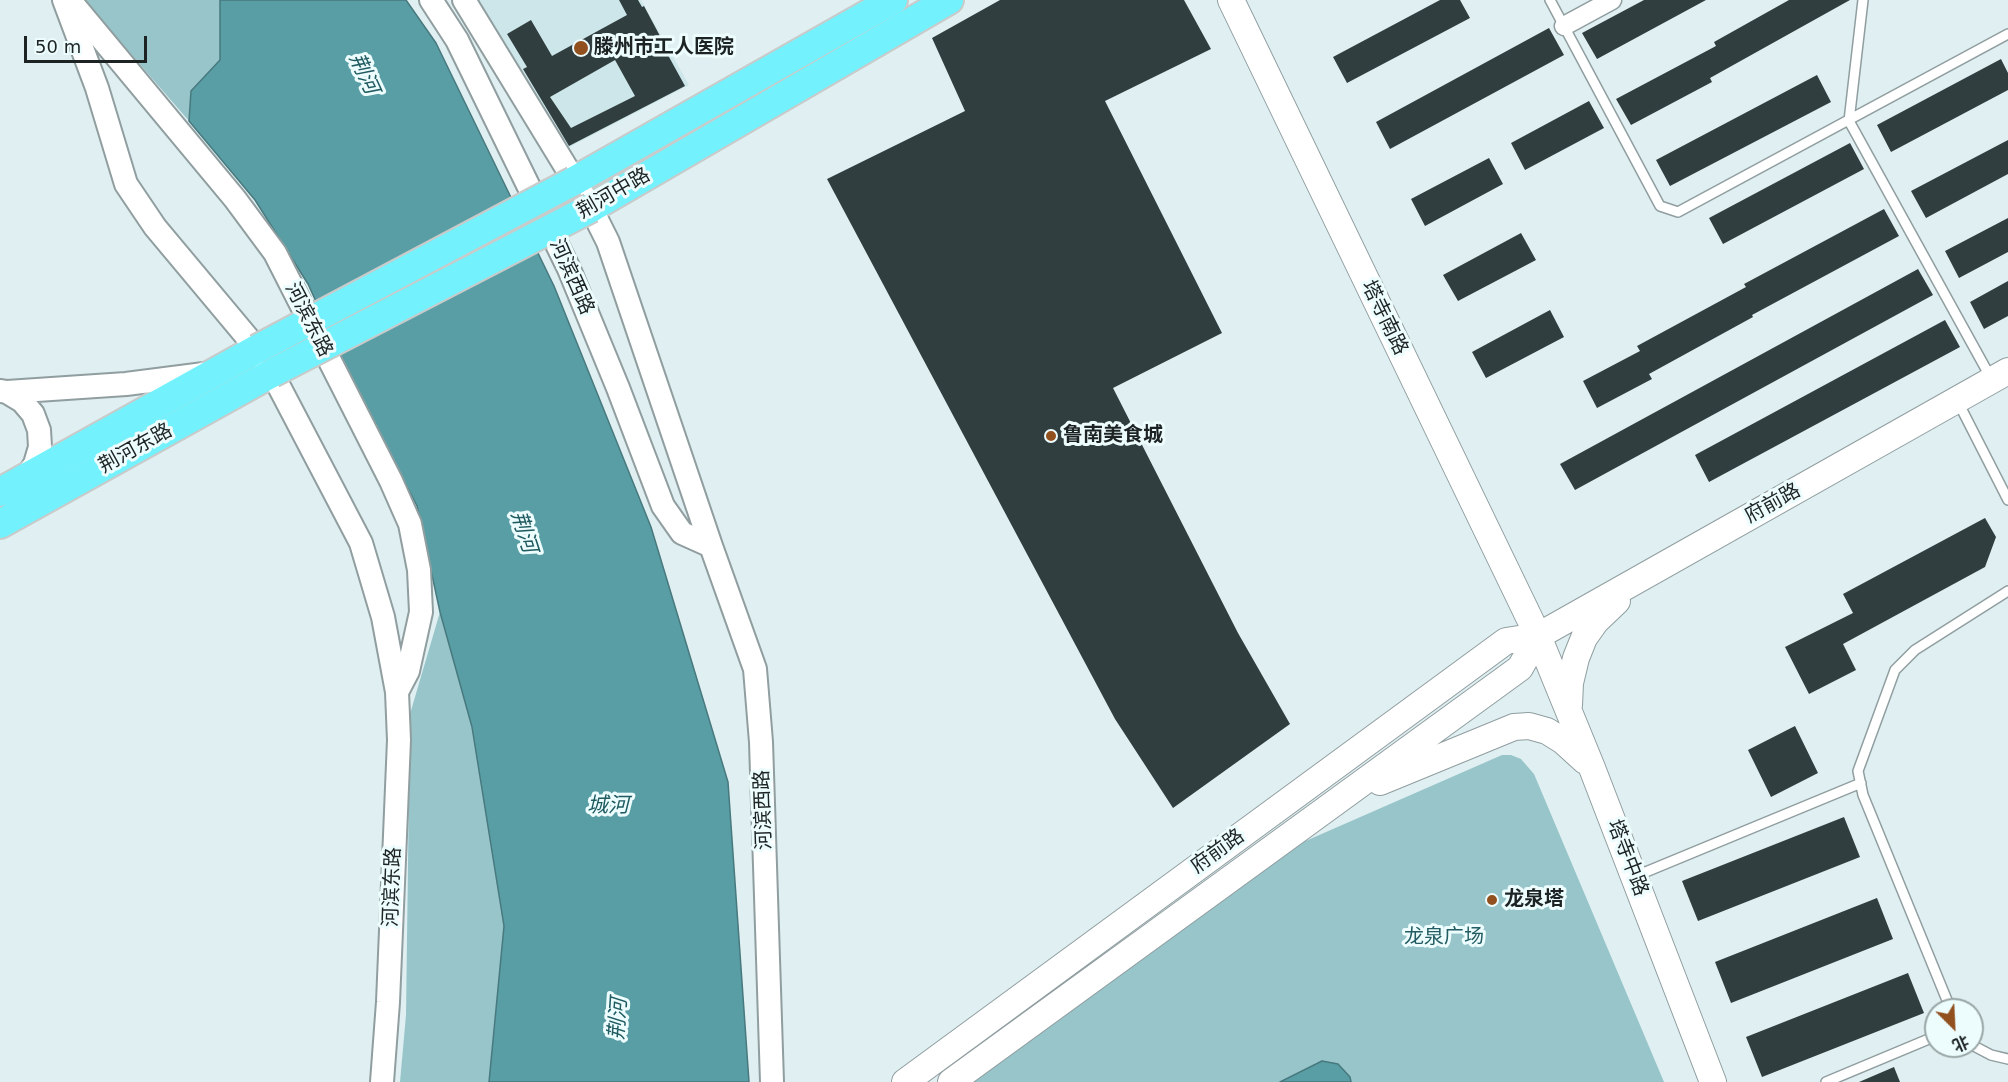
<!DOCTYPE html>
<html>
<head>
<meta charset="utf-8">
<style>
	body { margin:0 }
	#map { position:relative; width:2008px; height:1082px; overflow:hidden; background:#e0eff1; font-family:"DejaVu Sans","Noto Sans SC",sans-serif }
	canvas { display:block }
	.north { position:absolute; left:1924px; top:998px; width:60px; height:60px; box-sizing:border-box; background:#edfdfe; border:2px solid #9aa6a6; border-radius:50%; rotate:156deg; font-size:16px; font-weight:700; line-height:24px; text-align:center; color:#1d2323 }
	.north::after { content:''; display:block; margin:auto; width:21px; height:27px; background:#91501d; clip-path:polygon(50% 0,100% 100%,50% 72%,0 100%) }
	.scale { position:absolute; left:24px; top:36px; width:123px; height:27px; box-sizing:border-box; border:3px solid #1d2323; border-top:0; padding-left:8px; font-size:18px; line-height:21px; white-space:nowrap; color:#1d2323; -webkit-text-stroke:4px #edfdfe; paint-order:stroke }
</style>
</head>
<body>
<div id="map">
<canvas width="2008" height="1082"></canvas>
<div class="north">北</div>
<div class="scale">50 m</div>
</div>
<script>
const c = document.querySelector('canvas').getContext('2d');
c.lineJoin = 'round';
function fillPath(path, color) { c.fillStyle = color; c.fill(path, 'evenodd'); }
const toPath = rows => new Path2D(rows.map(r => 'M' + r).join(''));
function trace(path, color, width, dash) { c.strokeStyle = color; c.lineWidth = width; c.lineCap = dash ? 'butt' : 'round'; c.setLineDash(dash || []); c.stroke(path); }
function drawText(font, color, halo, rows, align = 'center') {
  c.font = font + ' "DejaVu Sans","Noto Sans SC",sans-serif'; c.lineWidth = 6; c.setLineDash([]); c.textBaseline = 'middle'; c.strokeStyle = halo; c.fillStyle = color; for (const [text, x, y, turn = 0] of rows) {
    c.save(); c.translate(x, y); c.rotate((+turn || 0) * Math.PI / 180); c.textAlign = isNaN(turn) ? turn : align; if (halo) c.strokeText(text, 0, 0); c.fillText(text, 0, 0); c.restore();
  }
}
const built = toPath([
	[467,0,641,0,689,85,554,155]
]);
const green = toPath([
	[84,0,220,0,220,60,191,91,189,121],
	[440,612,472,727,504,926,489,1082,400,1082,406,1015,410,714],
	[1502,755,1511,755,1521,759,1534,774,1664,1082,970,1082,1285,850]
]);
const water = toPath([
	[220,0,406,0,436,43,554,286,651,527,728,782,749,1082,489,1082,504,926,472,727,440,612,417,506,348,372,308,284,255,200,189,121,191,91,220,60,220,0],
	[1322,1061,1338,1064,1350,1077,1351,1082,1280,1082,1322,1061]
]);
const building = toPath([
	[619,0,638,0,642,7,644,6,660,36,658,37,685,86,569,146,523,69,527,67,507,34,531,20,552,56,627,15],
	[615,60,635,96,571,128,550,97],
	[1000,0,1184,0,1211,49,1105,101,1222,333,1113,388,1238,633,1290,724,1173,808,1115,719,827,179,965,111,932,38],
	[1440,0,1460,0,1470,18,1347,83,1333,57],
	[1644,0,1706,0,1597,59,1582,33],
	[1789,0,1850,0,1710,78,1712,82,1631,125,1616,99,1716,46,1714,42],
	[1549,28,1564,55,1390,149,1376,122],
	[2001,59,2008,73,2008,90,1891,152,1877,125],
	[1817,75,1831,102,1670,186,1656,160],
	[1589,101,1604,128,1525,170,1511,143],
	[2008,140,2008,174,1926,218,1911,191],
	[1850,143,1864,169,1723,244,1709,218],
	[1489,158,1503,184,1425,226,1411,199],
	[1884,209,1899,236,1752,315,1753,317,1649,374,1652,379,1597,408,1583,381,1640,351,1637,346,1746,287,1744,284],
	[2008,218,2008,252,1959,278,1945,251],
	[1521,233,1536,260,1458,301,1443,275],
	[1918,269,1933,295,1575,490,1560,464],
	[2008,281,2008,316,1984,329,1970,302],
	[1550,310,1564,337,1486,378,1472,352],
	[1945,320,1960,347,1709,482,1695,455],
	[1985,518,1996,537,1985,567,1843,644,1856,670,1809,694,1785,647,1853,613,1843,594],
	[1795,726,1818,773,1771,797,1748,750],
	[1844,817,1860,857,1698,921,1682,881],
	[1877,898,1893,939,1731,1003,1715,962],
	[1908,973,1924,1013,1762,1077,1746,1037],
	[1894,1067,1900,1082,1859,1082]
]);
const service = toPath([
	[1550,0,1660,206,1678,212,2008,34],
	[1863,0,1849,121,1992,380],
	[1958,402,2008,500],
	[1636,876,1861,783],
	[1951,1010,1863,795,1858,771,1895,670,1915,650,2008,591],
	[1972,1045,1991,1055,2008,1059],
	[1826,1082,1936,1036]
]);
const minor = toPath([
	[1564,26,1612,0]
]);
const tertiary = toPath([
	[64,0,97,88,126,184,155,227,257,349,272,373,361,543,383,617,397,692,399,740,388,1002,382,1082],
	[431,0,457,40,569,269,618,388,663,506,682,533,711,546],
	[464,0,591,208,608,242,711,546,755,669,761,742,772,1082],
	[72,3,235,199,275,253,391,481,410,524,419,570,421,612,408,671,397,692],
	[1,391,7,392,22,401,33,414,39,430,40,447,35,464,26,478],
	[7,392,126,384,204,374]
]);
const secondary = toPath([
	[1231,0,1538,636,1592,768,1713,1082],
	[1569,705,1570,683,1576,658,1584,638,1596,621,1617,601],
	[1380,782,1514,727,1529,726,1547,731,1563,741,1585,761],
	[905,1082,1506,641,1538,636,2008,371],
	[951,1082,1520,668,1538,636]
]);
const primary = toPath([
	[574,181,893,0],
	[591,208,949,0],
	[0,492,257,349],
	[0,524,272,373]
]);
const primaryBridge = toPath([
	[257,349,574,181],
	[272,373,591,208]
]);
const markers = [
	[581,48,8,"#91501d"],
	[1051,436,6,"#91501d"],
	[1492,900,6,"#91501d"]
];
const poiNames = [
	["滕州市工人医院",594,48],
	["鲁南美食城",1063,436],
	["龙泉塔",1504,900]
];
const streetNames = [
	["荆河中路",614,194,-30],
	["河滨西路",571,277,66],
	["塔寺南路",1384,318,64],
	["河滨东路",308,320,63],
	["荆河东路",136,449,-29],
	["府前路",1773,504,-29],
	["河滨西路",764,810,-92],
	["府前路",1218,852,-36],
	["塔寺中路",1627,858,69],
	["河滨东路",393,887,-88]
];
const parkNames = [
	["龙泉广场",1444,938]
];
const waterNames = [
	["荆河",363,74,65],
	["荆河",523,532,72],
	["城河",608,807],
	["荆河",619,1019,-86]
];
fillPath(built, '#cde6e9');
fillPath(green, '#97c5ca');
fillPath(water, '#599ea5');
trace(water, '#47797e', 1.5);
fillPath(building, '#313e3f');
trace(service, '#909ea0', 12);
trace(minor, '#909ea0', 21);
trace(tertiary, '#909ea0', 26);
trace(secondary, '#909ea0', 28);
trace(primary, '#c9caca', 32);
trace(service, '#fff', 9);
trace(minor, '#fff', 18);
trace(tertiary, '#fff', 22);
trace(secondary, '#fff', 26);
trace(primary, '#73f2fd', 28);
trace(primaryBridge, '#c9caca', 32, []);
trace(primaryBridge, '#73f2fd', 28);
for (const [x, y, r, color] of markers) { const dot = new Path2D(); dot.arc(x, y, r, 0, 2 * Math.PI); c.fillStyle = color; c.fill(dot); trace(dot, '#edfdfe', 2); }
drawText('bold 20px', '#1d2323', '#edfdfe', poiNames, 'left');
drawText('20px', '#1d2323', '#edfdfe', streetNames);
drawText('20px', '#235d63', '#edfdfe', parkNames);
drawText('italic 21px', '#205b61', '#edfdfe', waterNames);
</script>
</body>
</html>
